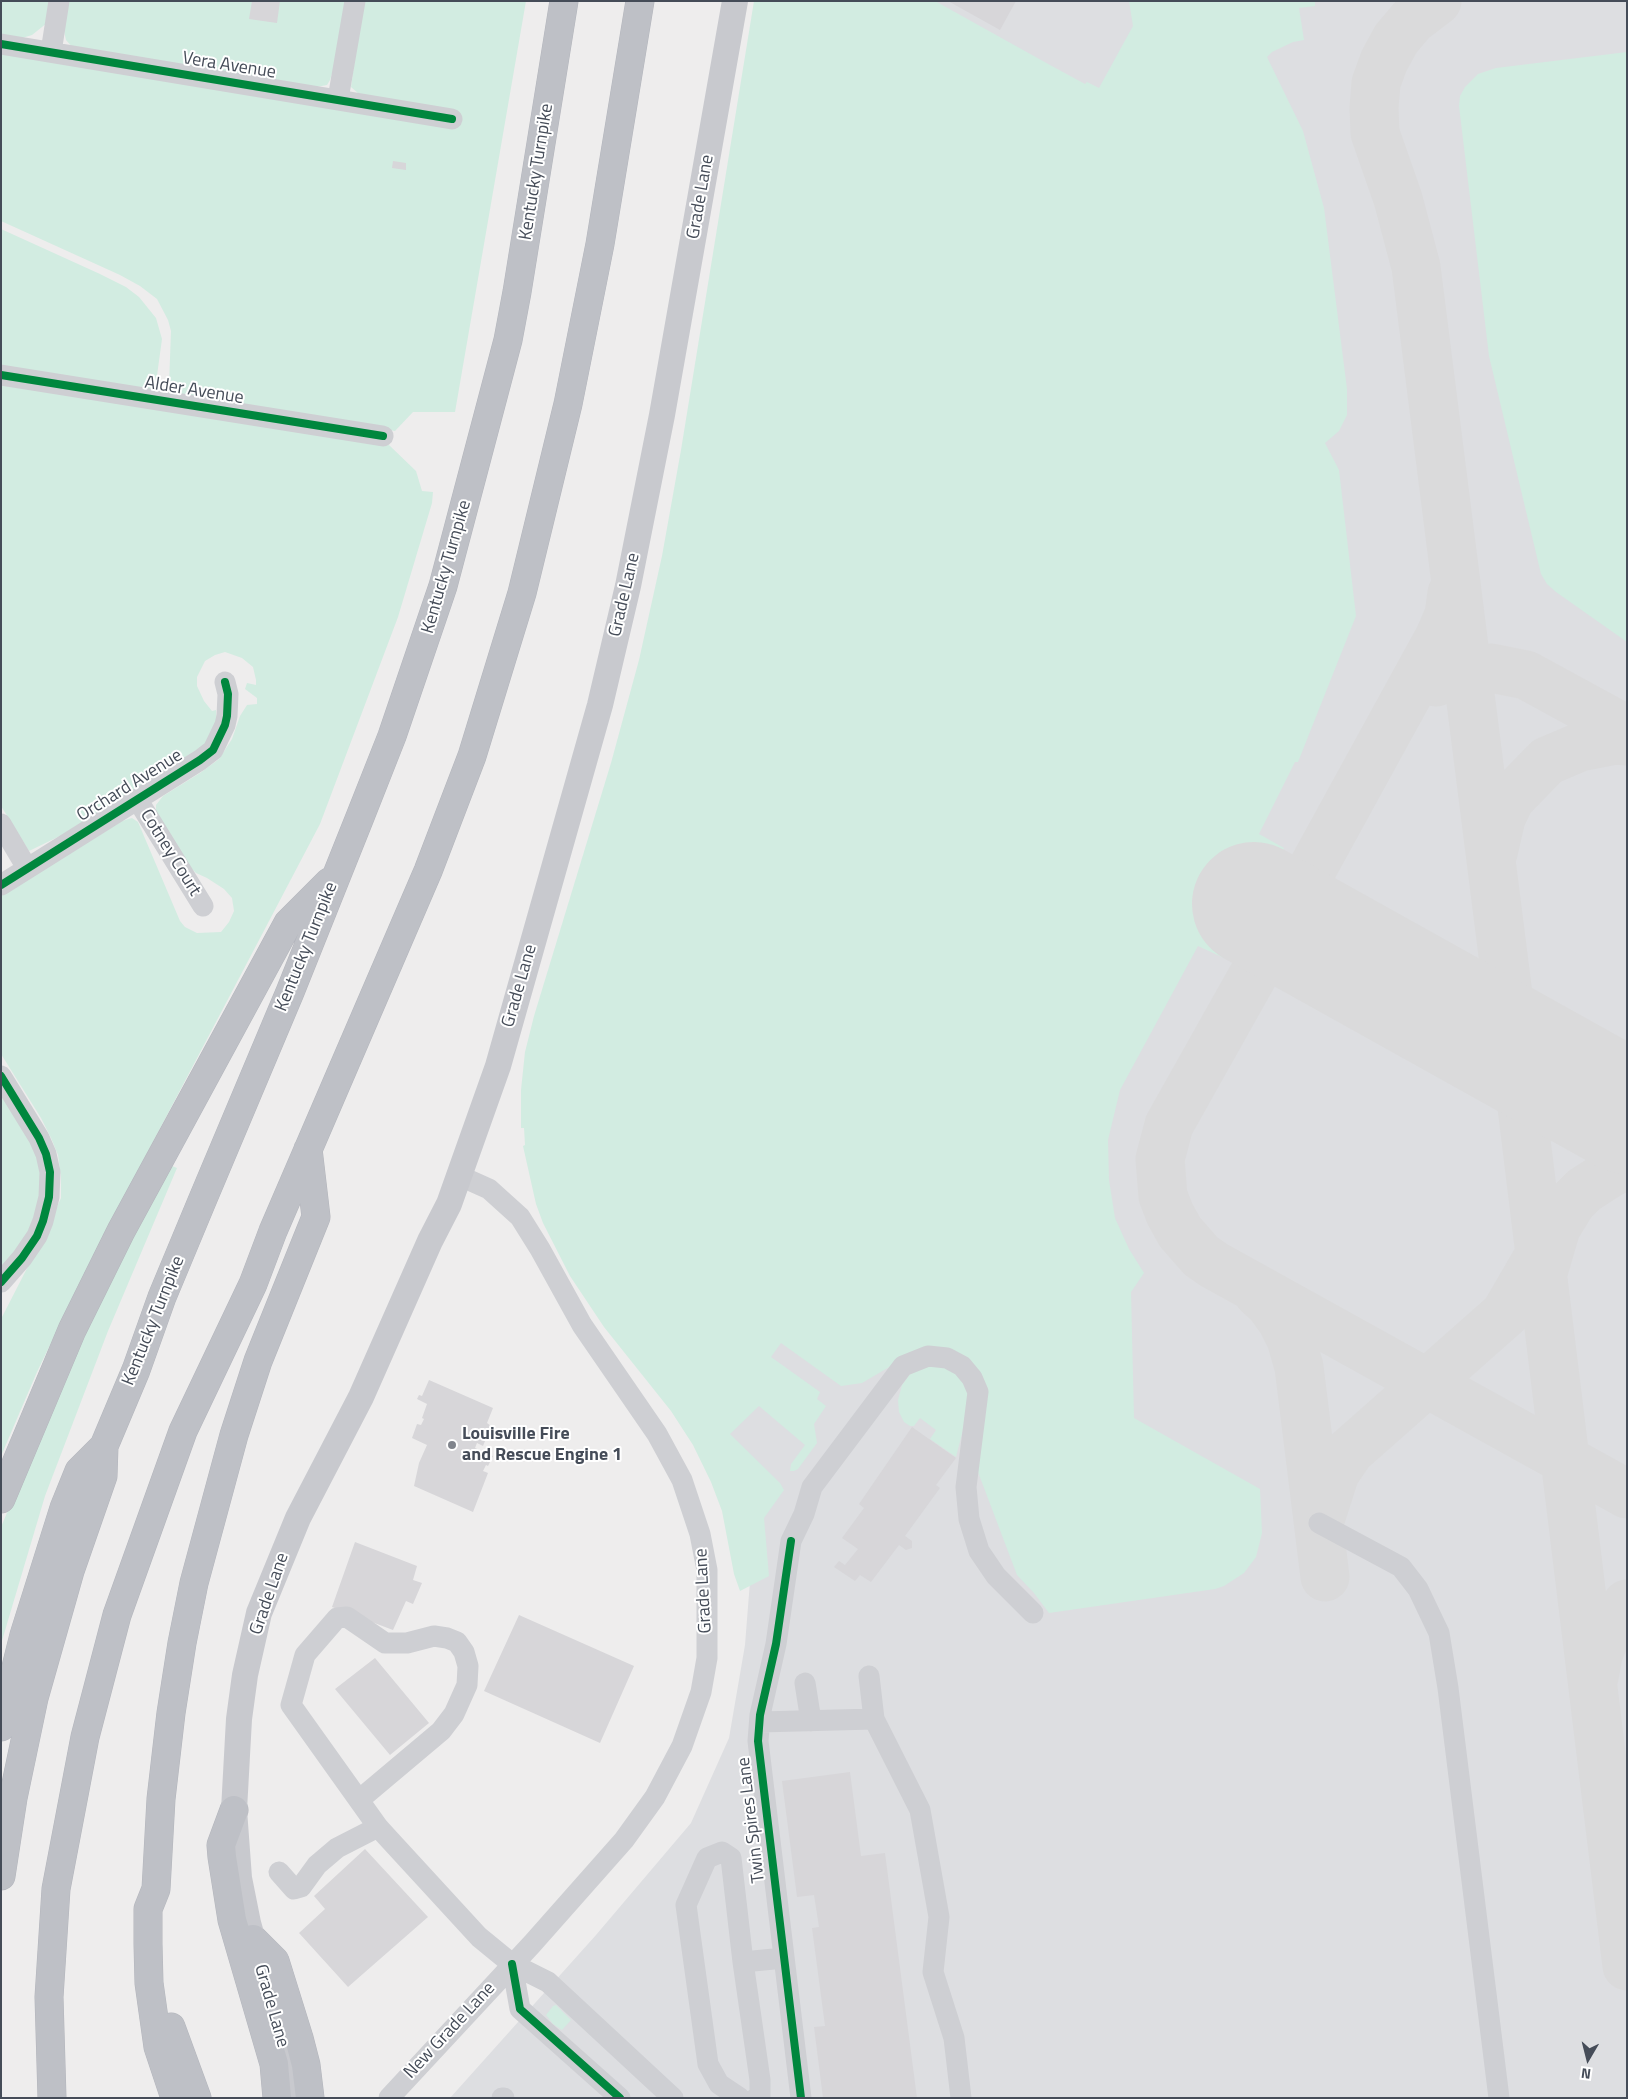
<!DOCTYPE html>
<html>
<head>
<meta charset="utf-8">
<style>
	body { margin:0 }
	#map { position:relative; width:1628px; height:2099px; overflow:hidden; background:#eeeded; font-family:"Titillium Web",sans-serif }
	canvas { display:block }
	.frame { position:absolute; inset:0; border:2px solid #454c58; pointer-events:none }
	.north { position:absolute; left:1563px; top:2034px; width:50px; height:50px; -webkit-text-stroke:4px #fff; paint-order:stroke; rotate:188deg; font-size:14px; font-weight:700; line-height:20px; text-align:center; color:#454c58 }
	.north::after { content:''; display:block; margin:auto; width:18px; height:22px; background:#454c58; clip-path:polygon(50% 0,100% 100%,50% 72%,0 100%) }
</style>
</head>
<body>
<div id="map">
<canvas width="1628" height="2099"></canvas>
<div class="frame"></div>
<div class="north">N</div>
</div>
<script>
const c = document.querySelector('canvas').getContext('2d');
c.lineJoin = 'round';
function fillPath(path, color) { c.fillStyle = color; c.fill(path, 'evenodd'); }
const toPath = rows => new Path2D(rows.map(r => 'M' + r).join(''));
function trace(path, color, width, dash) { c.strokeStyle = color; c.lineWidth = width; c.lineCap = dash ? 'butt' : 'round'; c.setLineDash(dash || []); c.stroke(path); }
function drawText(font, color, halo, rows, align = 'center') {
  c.font = font + ' "Titillium Web",sans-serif'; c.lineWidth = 4; c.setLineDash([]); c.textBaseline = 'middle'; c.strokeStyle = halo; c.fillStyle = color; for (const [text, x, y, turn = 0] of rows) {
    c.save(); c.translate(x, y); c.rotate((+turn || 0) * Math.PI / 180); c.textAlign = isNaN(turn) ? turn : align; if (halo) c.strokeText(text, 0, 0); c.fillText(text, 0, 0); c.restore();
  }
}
const airport = toPath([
	[764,1,1627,1,1627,2098,450,2098,596,1935,691,1823,729,1738,745,1645,752,1556,599,877,696,411]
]);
const green = toPath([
	[1,1,52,1,47,23,32,35,19,39,1,37],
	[68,1,348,1,339,52,330,80,327,85,316,87,73,48,66,40,64,31],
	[363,1,526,1,455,412,413,412,395,431,175,395,169,385,171,331,168,320,157,299,140,286,120,275,1,221,1,53,359,94,351,87],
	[754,1,935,1,1050,65,1085,84,1087,82,1099,88,1133,26,1129,1,1315,1,1315,6,1299,8,1304,40,1293,42,1272,52,1267,57,1303,131,1324,208,1347,389,1347,415,1339,431,1325,443,1339,470,1356,616,1298,762,1295,762,1259,834,1284,848,1224,958,1198,946,1120,1090,1108,1140,1109,1180,1115,1218,1129,1249,1144,1273,1131,1292,1134,1418,1260,1489,1262,1533,1256,1557,1244,1573,1224,1586,1215,1589,1049,1613,1034,1593,1017,1575,978,1472,980,1379,908,1356,862,1383,841,1386,781,1343,771,1357,820,1392,817,1399,826,1406,814,1424,817,1443,798,1469,794,1471,790,1471,791,1464,805,1445,759,1406,730,1434,780,1483,784,1490,764,1518,769,1576,740,1591,734,1574,722,1511,711,1482,693,1445,671,1411,604,1327,570,1276,543,1223,536,1204,523,1146,525,1145,524,1128,521,1128,521,1090,525,1052,534,1016,611,763,639,660,662,556,681,450],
	[1627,52,1627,642,1556,592,1547,584,1541,574,1489,356,1459,106,1460,96,1465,87,1478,74,1496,68],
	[1,229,100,274,126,287,139,297,156,318,162,339,155,390,1,368],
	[1,382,389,445,416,471,422,491,433,492,432,503,398,617,320,824,92,1258,37,1372,1,1456,1,1319,40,1243,61,1198,61,1177,58,1155,51,1138,41,1118,1,1054,1,896,122,821,132,818,138,822,180,921,185,927,197,933,221,932,229,922,234,911,232,898,224,889,207,878,196,873,190,867,156,811,156,805,163,796,200,773,219,759,232,739,240,716,247,705,257,704,257,698,245,689,247,683,256,685,256,680,253,667,242,658,225,652,215,655,205,661,197,677,197,686,204,701,212,711,216,710,217,720,206,744,62,835,29,851,1,806],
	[1,1092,39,1157,43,1176,35,1224,1,1274],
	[167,1164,177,1168,108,1331,45,1496,1,1644,1,1527,79,1342],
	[928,1364,953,1369,969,1388,966,1418,956,1457,930,1439,936,1430,920,1418,914,1426,910,1426,904,1422,899,1412,898,1400,902,1385,912,1371],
	[556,2005,571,2020,562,2030,553,2024,546,2015,553,2006]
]);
const taxiway = toPath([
	[1437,1,1412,20,1396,39,1384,61,1376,83,1374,108,1375,133,1398,199,1416,267,1515,1050,1627,1966],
	[1452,593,1449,615,1440,636,1283,922,1169,1125,1160,1159,1163,1196,1170,1214,1180,1232,1201,1256,1214,1265,1627,1494],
	[1436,682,1466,671,1491,668,1526,675,1627,730],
	[1493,853,1501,818,1510,799,1547,761,1580,747,1616,740,1627,741],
	[1544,1269,1556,1228,1572,1202,1584,1190,1612,1172,1627,1166],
	[1258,1293,1269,1303,1282,1321,1291,1339,1299,1367,1325,1577],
	[1319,1523,1335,1473,1350,1451,1505,1314,1544,1247],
	[1594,1677,1598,1655,1604,1640,1611,1626,1627,1604]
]);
const runway = toPath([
	[1254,904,1627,1112]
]);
const building = toPath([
	[252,1,280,1,277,23,249,19],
	[948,1,1016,1,1000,30],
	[393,161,406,163,406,170,392,168],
	[429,1380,493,1408,487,1423,491,1426,483,1446,477,1443,475,1448,493,1456,488,1466,486,1465,483,1471,488,1473,473,1512,414,1486,419,1463,427,1445,412,1438,417,1424,421,1425,424,1419,422,1418,427,1404,417,1399,419,1395,422,1396],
	[912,1427,956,1458,936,1485,940,1488,905,1536,912,1541,912,1548,906,1550,899,1545,871,1582,860,1575,855,1581,834,1567,839,1561,845,1565,858,1549,842,1538,864,1508,859,1504],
	[355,1542,417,1566,413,1580,422,1583,413,1604,406,1601,393,1630,332,1607],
	[519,1615,634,1666,600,1743,484,1691],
	[375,1658,429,1723,390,1755,335,1689],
	[850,1772,861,1856,885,1853,917,2098,823,2098,814,2027,825,2026,812,1928,819,1927,814,1895,797,1897,782,1781],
	[365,1849,428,1917,348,1987,299,1933,325,1909,314,1896]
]);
const minor = toPath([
	[1,44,452,119],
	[51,52,59,1],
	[338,99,355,1],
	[1,375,383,436],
	[137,799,203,906],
	[1,824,27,868],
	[1,885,200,760,213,750,225,725,227,716,228,694,225,682],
	[1,1076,39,1138,46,1154,50,1172,49,1197,43,1221,37,1236,22,1258,1,1282],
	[1319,1523,1401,1567,1418,1589,1439,1633,1448,1688,1499,2098],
	[869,1676,874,1719],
	[805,1683,811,1721],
	[760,1722,874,1719,920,1810,939,1917,933,1972,954,2038,961,2098],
	[359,1800,441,1731,454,1714,467,1685,468,1666,464,1652,457,1642,447,1638,434,1636,407,1643,385,1643,347,1617,337,1618,305,1655,291,1705,378,1827,388,1838,479,1937,512,1964,548,1982,673,2098],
	[279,1872,294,1889,301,1887,317,1865,337,1848,378,1827],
	[743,1962,784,1958],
	[512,1964,520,2009,620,2098],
	[389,2098,532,1944,624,1840,655,1797,682,1746,701,1692,707,1658,707,1570,700,1534,682,1480,657,1434,582,1325,540,1249,520,1217,489,1189,460,1176],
	[502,2098,504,2098],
	[740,2098,719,2084,708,2064,686,1905,707,1858,722,1852,731,1858,743,1962,760,2080,760,2096,756,2098],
	[801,2098,758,1741,760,1715,776,1644,791,1541,804,1514,812,1487,903,1366,928,1356,947,1358,962,1366,972,1378,978,1392,966,1487,969,1519,979,1551,996,1576,1033,1613]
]);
const major = toPath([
	[290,2098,290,2073,248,1923,239,1878,234,1810,239,1719,245,1675,259,1613,298,1518,361,1397,430,1241,449,1204,498,1066,600,705,628,586,662,415,735,1]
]);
const highway = toPath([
	[1,1499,72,1330,121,1231,288,923,329,882],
	[1,1727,24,1635,64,1508,79,1471,104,1446],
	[234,1810,221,1845,222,1857,232,1920,274,2064,277,2098],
	[1,1876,13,1798,34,1698,70,1571,103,1476,104,1446,136,1370,162,1297,202,1201,290,992,360,817,392,736,443,586,508,340,517,292,564,1],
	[253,1939,275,1961,299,2038,306,2065,310,2098],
	[171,2027,197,2098],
	[52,2098,49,1997,56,1889,85,1737,117,1615,183,1431,253,1284,273,1231,428,871,472,756,522,593,568,404,600,244,640,1],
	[175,2098,158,2047,149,1983,148,1944,148,1909,156,1889,161,1799,171,1713,182,1643,194,1583,234,1435,258,1361,316,1217,308,1149]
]);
const cycleway = toPath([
	[1,44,452,119],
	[1,375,383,436],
	[1,885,200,760,213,750,225,725,227,716,228,694,225,682],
	[1,1076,39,1138,46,1154,50,1172,49,1197,43,1221,37,1236,22,1258,1,1282],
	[791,1541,776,1644,760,1715,758,1741,801,2098],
	[512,1964,520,2009,620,2098]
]);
const markers = [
	[452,1445,5,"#80848c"]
];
const streetNames = [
	["Vera Avenue",229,66,9],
	["Kentucky Turnpike",537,172,-81],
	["Grade Lane",701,197,-80],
	["Alder Avenue",194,391,9],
	["Kentucky Turnpike",447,567,-74],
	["Grade Lane",625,595,-77],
	["Orchard Avenue",130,786,-32],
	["Cotney Court",170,853,58],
	["Kentucky Turnpike",307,947,-68],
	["Grade Lane",520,986,-74],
	["Kentucky Turnpike",154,1321,-68],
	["Grade Lane",704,1591,-93],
	["Grade Lane",270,1594,-71],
	["Twin Spires Lane",752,1820,-97],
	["Grade Lane",271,2006,74],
	["New Grade Lane",450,2031,-47]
];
const poiNames = [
	["Louisville Fire",462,1435],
	["and Rescue Engine 1",462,1456]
];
fillPath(airport, '#dddee1');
fillPath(green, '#d2ece1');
trace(taxiway, '#dadadb', 49);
trace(runway, '#dadadb', 124);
fillPath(building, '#d7d6d9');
trace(highway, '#b3b5bc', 29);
trace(minor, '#cecfd3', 21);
trace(major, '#c8c9ce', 26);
trace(highway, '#bec0c6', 28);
trace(cycleway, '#00873e', 8);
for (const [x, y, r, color] of markers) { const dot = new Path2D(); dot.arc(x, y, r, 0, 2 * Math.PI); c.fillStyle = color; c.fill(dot); trace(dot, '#fff', 2); }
drawText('18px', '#454c58', '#fff', streetNames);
drawText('bold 18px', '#454c58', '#fff', poiNames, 'left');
</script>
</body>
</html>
